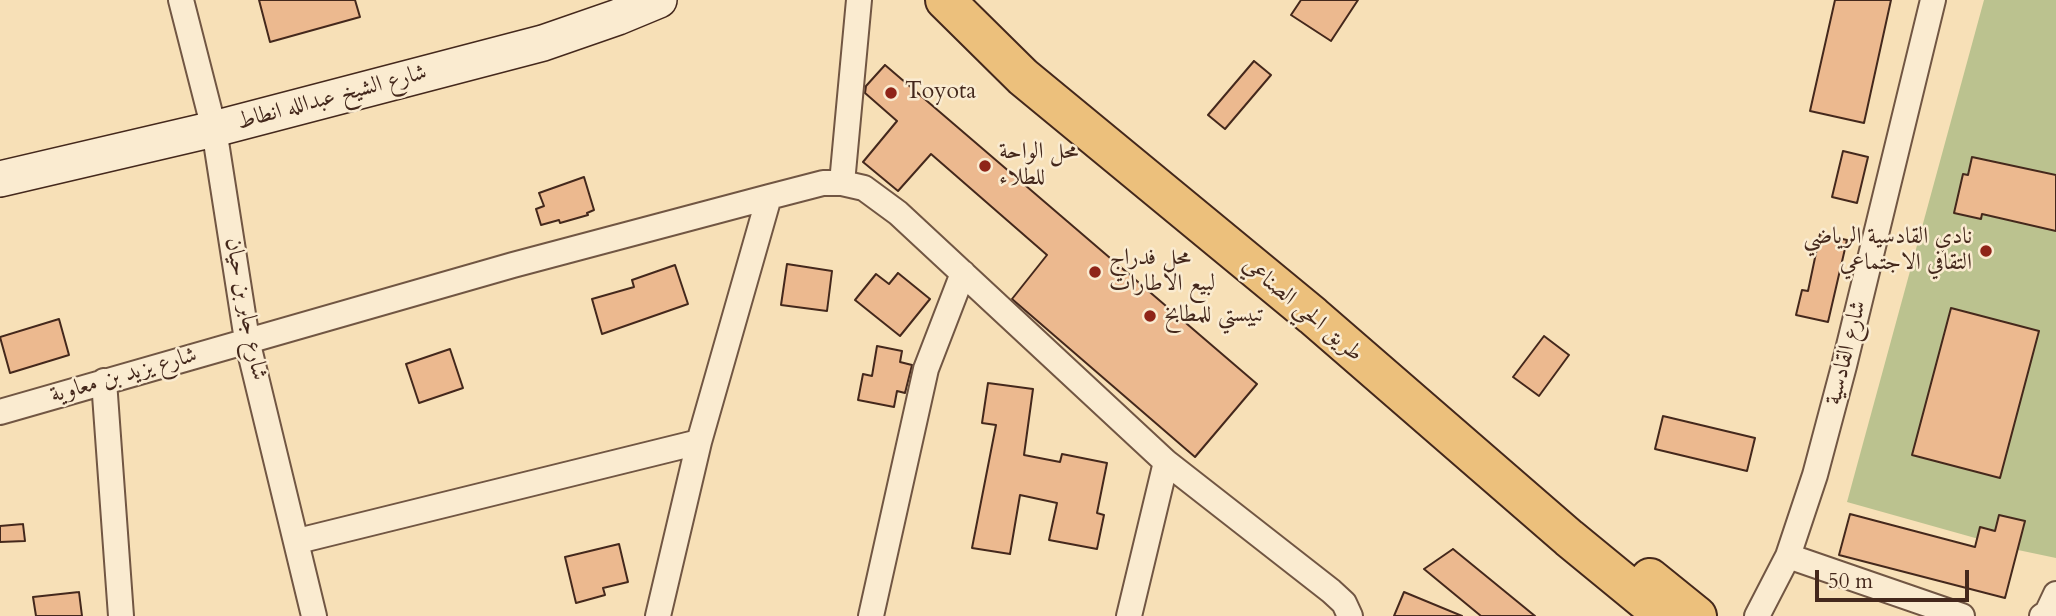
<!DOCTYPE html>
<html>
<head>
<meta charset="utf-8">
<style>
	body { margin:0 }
	#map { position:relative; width:2056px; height:616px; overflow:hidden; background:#f7e0b7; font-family:Cardo,serif }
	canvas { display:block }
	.scale { position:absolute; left:1815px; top:570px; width:154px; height:32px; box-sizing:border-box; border:4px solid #44281c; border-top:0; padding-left:9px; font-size:21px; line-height:24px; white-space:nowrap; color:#44281c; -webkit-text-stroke:5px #faebd0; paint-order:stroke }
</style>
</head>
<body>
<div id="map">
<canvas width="2056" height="616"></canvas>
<div class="scale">50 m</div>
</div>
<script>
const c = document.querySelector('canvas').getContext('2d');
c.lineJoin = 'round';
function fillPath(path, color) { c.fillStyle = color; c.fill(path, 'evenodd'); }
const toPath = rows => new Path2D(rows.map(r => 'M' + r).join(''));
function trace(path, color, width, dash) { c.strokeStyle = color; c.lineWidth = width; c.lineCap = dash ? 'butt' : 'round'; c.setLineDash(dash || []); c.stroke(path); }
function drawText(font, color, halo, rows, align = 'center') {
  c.font = font + ' Cardo,Amiri,serif'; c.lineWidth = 5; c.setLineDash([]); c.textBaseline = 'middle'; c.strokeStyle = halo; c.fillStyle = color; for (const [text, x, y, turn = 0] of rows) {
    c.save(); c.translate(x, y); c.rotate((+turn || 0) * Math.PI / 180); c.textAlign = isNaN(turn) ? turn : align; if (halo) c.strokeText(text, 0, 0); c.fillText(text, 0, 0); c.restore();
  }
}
const green = toPath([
	[1984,0,2056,0,2056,558,2018,550,1847,502]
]);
const building = toPath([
	[259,0,355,0,360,17,270,42,259,0],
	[1301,0,1358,0,1331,41,1291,15,1301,0],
	[1835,0,1891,0,1864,123,1810,111,1835,0],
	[1254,61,1271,75,1225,129,1208,115,1254,61],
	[885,65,1257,384,1195,457,1012,299,1047,255,931,154,898,191,863,162,897,121,865,93,866,86,885,65],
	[1843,151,1868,157,1857,203,1832,197,1843,151],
	[1972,157,2056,175,2056,231,1982,214,1981,219,1954,213,1963,174,1968,175,1972,157],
	[584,177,594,210,587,213,588,215,560,223,559,220,541,225,536,209,544,206,539,193,584,177],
	[1820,234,1847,240,1828,322,1796,315,1802,290,1808,291,1820,234],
	[787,264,832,271,827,311,781,305,787,264],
	[675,265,688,304,602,334,592,299,634,287,632,280,675,265],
	[898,273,930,299,900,336,855,300,876,274,889,284,898,273],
	[1951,308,2039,331,2000,478,1912,455,1951,308],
	[59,319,69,355,10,373,0,337,59,319],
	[1544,336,1569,355,1539,396,1513,377,1544,336],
	[877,346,902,351,900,362,912,365,905,393,897,391,894,407,858,400,863,374,872,376,877,346],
	[450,349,463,388,419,403,406,364,450,349],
	[988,383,1033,389,1024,455,1060,462,1062,454,1107,463,1097,513,1104,515,1097,549,1049,540,1057,503,1020,495,1010,554,972,548,996,425,982,423,988,383],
	[1663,416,1755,438,1747,471,1655,449,1663,416],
	[1850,514,1975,547,1980,527,1995,531,1999,515,2025,521,2005,598,1839,555,1850,514],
	[23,524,25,541,0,542,0,526,23,524],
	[619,544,628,582,603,588,605,595,576,603,565,557,619,544],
	[1453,549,1535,616,1481,616,1424,569,1453,549],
	[79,592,82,616,36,616,33,597,79,592],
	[1404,592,1462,616,1394,616,1404,592]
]);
const minor = toPath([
	[181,0,214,129,247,340,314,616],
	[842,183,859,0],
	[104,381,121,616],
	[0,412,513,265,769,197,823,183,842,183,864,188,898,213,1166,462,1331,591,1344,603,1350,616],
	[298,541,699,442],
	[1788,556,1962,616],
	[658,616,699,442,769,197],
	[871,616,926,369,963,273],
	[1129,616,1166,462],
	[1757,616,1788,556,1815,475,1844,366,1933,0],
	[2042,616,2047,613,2056,594]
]);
const secondary = toPath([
	[0,179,214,129,543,43,618,17,659,0]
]);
const trunk = toPath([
	[945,0,1023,77,1313,316,1569,538,1664,616],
	[1650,578,1697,616]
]);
const markers = [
	[891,93,7,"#8f2418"],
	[985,166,7,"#8f2418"],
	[1986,251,7,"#8f2418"],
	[1095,272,7,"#8f2418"],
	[1150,316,7,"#8f2418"]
];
const poiNames = [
	["Toyota",905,93],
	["محل الواحة",999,153],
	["للطلاء",999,179],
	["نادي القادسية الرياضي",1972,238,"right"],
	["التقافي الاجتماعي",1972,264,"right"],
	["محل فدراج",1109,259],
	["لبيع الاطارات",1109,285],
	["تبيستي للمطابخ",1164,316]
];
const streetNames = [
	["شارع الشيخ عبدالله انطاط",332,98,-15],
	["شارع جابر بن حيان",245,309,79],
	["طريق الحي الصناعي",1302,310,40],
	["شارع القادسية",1847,353,-76],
	["شارع يزيد بن معاوية",124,376,-16]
];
fillPath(green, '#bbc28f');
fillPath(building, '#ecb98f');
trace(building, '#44281c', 2);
trace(minor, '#715643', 28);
trace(secondary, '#44281c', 38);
trace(trunk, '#44281c', 42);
trace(minor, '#faebd0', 24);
trace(secondary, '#faebd0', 35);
trace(trunk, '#ecc07c', 38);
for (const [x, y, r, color] of markers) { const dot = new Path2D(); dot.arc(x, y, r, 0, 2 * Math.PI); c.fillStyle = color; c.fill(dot); trace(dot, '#faebd0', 2.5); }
drawText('23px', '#44281c', '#faebd0', poiNames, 'left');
drawText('23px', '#44281c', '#faebd0', streetNames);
</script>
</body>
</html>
